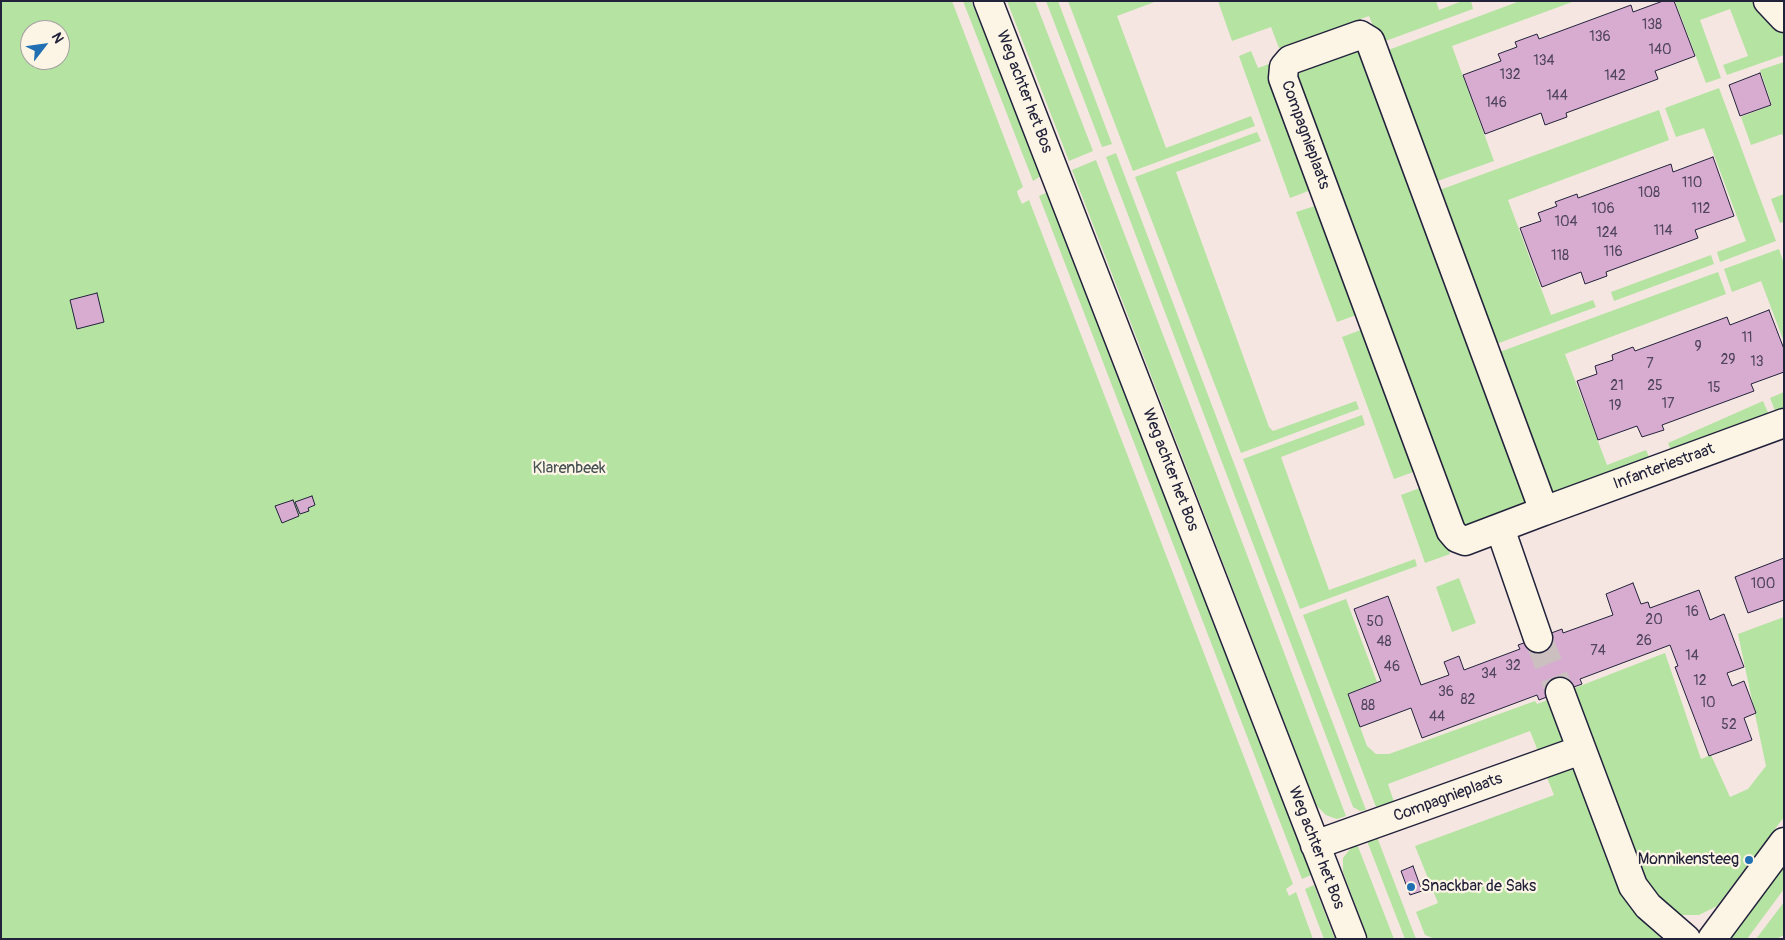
<!DOCTYPE html>
<html>
<head>
<meta charset="utf-8">
<style>
	body { margin:0 }
	#map { position:relative; width:1785px; height:940px; overflow:hidden; background:#f5e6e1; font-family:Pangolin,sans-serif }
	canvas { display:block }
	.frame { position:absolute; inset:0; border:2px solid #22223b; pointer-events:none }
	.north { position:absolute; left:20px; top:20px; width:50px; height:50px; box-sizing:border-box; background:#fcf5e5; border:1px solid #a5a1a1; border-radius:50%; rotate:60deg; font-size:14px; font-weight:700; line-height:20px; text-align:center; color:#22223b }
	.north::after { content:''; display:block; margin:auto; width:18px; height:22px; background:#1f6fb2; clip-path:polygon(50% 0,100% 100%,50% 72%,0 100%) }
</style>
</head>
<body>
<div id="map">
<canvas width="1785" height="940"></canvas>
<div class="frame"></div>
<div class="north">N</div>
</div>
<script>
const c = document.querySelector('canvas').getContext('2d');
c.lineJoin = 'round';
function fillPath(path, color) { c.fillStyle = color; c.fill(path, 'evenodd'); }
const toPath = rows => new Path2D(rows.map(r => 'M' + r).join(''));
function trace(path, color, width, dash) { c.strokeStyle = color; c.lineWidth = width; c.lineCap = dash ? 'butt' : 'round'; c.setLineDash(dash || []); c.stroke(path); }
function drawText(font, color, halo, rows, align = 'center') {
  c.font = font + ' Pangolin,sans-serif'; c.lineWidth = 4.5; c.setLineDash([]); c.textBaseline = 'middle'; c.strokeStyle = halo; c.fillStyle = color; for (const [text, x, y, turn = 0] of rows) {
    c.save(); c.translate(x, y); c.rotate((+turn || 0) * Math.PI / 180); c.textAlign = isNaN(turn) ? turn : align; if (halo) c.strokeText(text, 0, 0); c.fillText(text, 0, 0); c.restore();
  }
}
const green = toPath([
	[1,1,952,1,1023,187,1017,191,1018,195,1022,204,1029,200,1293,884,1286,889,1289,896,1296,892,1313,939,1,939],
	[30,30,60,30,60,60,30,60],
	[963,1,971,1,993,52,1041,176,1033,181],
	[1007,1,1035,1,1093,151,1069,161],
	[1046,1,1058,1,1112,144,1102,147],
	[1068,1,1157,1,1117,16,1166,148,1251,116,1255,126,1133,171],
	[1218,1,1436,1,1439,10,1462,1,1471,1,1473,9,1380,43,1369,16,1279,48,1271,27,1232,41],
	[1520,1,1575,1,1452,46,1494,161,1432,183,1383,52],
	[1675,1,1751,1,1784,35,1784,55,1727,75,1723,65,1748,56,1730,9,1700,20,1721,78,1706,83],
	[1363,48,1530,501,1458,528,1292,76],
	[1251,51,1258,68,1269,64,1316,188,1290,198,1239,56],
	[1784,62,1784,138,1782,134,1751,145,1741,117,1772,105,1760,70],
	[1719,88,1776,241,1720,262,1717,252,1746,241,1704,128,1676,137,1665,108],
	[1659,110,1669,140,1508,200,1551,315,1593,300,1596,307,1491,346,1434,192],
	[1257,132,1261,141,1176,172,1269,427,1273,431,1356,401,1359,409,1241,453,1135,177],
	[1116,153,1292,616,1366,810,1360,811,1353,807,1106,157],
	[1096,160,1219,481,1346,816,1337,819,1331,817,1326,815,1316,805,1072,170],
	[1048,192,1311,875,1302,879,1039,196],
	[1784,194,1784,222,1780,223,1771,199],
	[1321,204,1362,313,1337,322,1296,212],
	[1779,249,1784,264,1784,342,1761,281,1732,292,1724,269],
	[1711,255,1714,264,1614,301,1611,292],
	[1718,272,1726,294,1565,354,1607,465,1646,450,1650,459,1554,494,1548,493,1494,354],
	[1366,328,1419,470,1394,479,1342,337],
	[1784,392,1784,410,1776,413,1770,398],
	[1763,401,1769,415,1671,451,1668,443],
	[1362,415,1365,425,1281,457,1329,590,1415,559,1417,566,1300,609,1243,459],
	[1425,486,1450,554,1425,563,1401,495],
	[1459,578,1476,623,1452,632,1436,587],
	[1346,599,1377,682,1348,694,1367,746,1376,754,1389,754,1535,701,1537,704,1553,698,1565,735,1563,740,1559,743,1538,751,1530,731,1388,784,1394,802,1376,807,1303,615],
	[1784,617,1784,817,1717,906,1699,915,1682,915,1673,912,1638,875,1567,691,1665,653,1701,759,1711,755,1730,797,1748,789,1766,766,1738,634],
	[1570,768,1579,774,1664,939,1435,939,1425,935,1416,912,1438,903,1415,846,1554,795,1546,775],
	[1377,837,1416,939,1405,939,1367,841],
	[1357,844,1394,939,1368,939,1343,872,1343,858,1351,848],
	[1784,865,1784,889,1747,939,1731,939,1733,933],
	[1314,885,1335,939,1324,939,1305,889],
	[1784,902,1784,935,1776,939,1756,939]
]);
const building = toPath([
	[1663,1,1674,1,1695,56,1655,71,1658,79,1566,113,1567,117,1545,125,1541,113,1485,134,1463,75,1501,61,1498,54,1517,47,1515,42,1537,34,1539,39,1631,5,1633,12,1663,1],
	[1760,73,1771,105,1740,116,1729,85,1760,73],
	[1713,157,1734,216,1695,230,1698,238,1606,272,1607,276,1585,284,1581,272,1542,287,1520,228,1541,221,1538,213,1557,206,1555,202,1577,194,1578,198,1671,164,1673,172,1713,157],
	[97,293,104,322,77,329,70,300,97,293],
	[1769,310,1784,349,1784,372,1751,384,1754,391,1662,425,1664,430,1642,437,1637,426,1598,440,1577,381,1597,374,1595,366,1613,360,1612,355,1633,347,1635,351,1727,317,1730,325,1769,310],
	[312,496,315,505,308,508,309,511,300,514,295,502,312,496],
	[293,500,299,516,282,523,275,506,293,500],
	[1784,558,1784,600,1748,613,1735,577,1784,558],
	[1633,583,1641,604,1648,602,1650,608,1699,590,1710,620,1724,614,1744,667,1727,673,1732,686,1744,681,1756,713,1744,718,1752,740,1709,756,1675,667,1678,666,1670,645,1580,679,1582,684,1560,692,1539,700,1537,695,1422,738,1411,708,1360,727,1348,694,1381,681,1354,609,1388,596,1421,685,1449,675,1444,662,1459,656,1464,670,1520,649,1518,645,1538,638,1562,629,1563,633,1613,615,1606,594,1633,583],
	[1413,866,1422,891,1410,895,1401,871,1413,866]
]);
const streetTunnel = toPath([
	[1538,638,1560,692]
]);
const street = toPath([
	[988,1,1352,939],
	[1768,1,1784,18],
	[1360,35,1370,41,1544,511,1465,541,1457,538,1451,531,1283,78,1284,67,1290,60,1360,35],
	[1544,511,1784,423],
	[1500,528,1538,638],
	[1560,692,1633,886,1648,906,1686,939],
	[1315,845,1581,750],
	[1712,939,1784,842]
]);
const markers = [
	[1749,860,5,"#1f6fb2"],
	[1411,887,5,"#1f6fb2"]
];
const numberNames = [
	["138",1652,25],
	["136",1600,37],
	["140",1660,50],
	["134",1544,61],
	["132",1510,75],
	["142",1615,76],
	["144",1557,96],
	["146",1496,103],
	["110",1692,183],
	["108",1649,193],
	["106",1603,209],
	["112",1701,209],
	["104",1566,222],
	["114",1663,231],
	["124",1607,233],
	["116",1613,252],
	["118",1560,256],
	["11",1747,338],
	["9",1698,347],
	["29",1728,360],
	["13",1757,362],
	["7",1650,364],
	["21",1617,386],
	["25",1655,386],
	["15",1714,388],
	["17",1668,404],
	["19",1615,406],
	["100",1763,584],
	["16",1692,612],
	["20",1654,620],
	["50",1375,622],
	["26",1644,641],
	["48",1384,642],
	["74",1598,651],
	["14",1692,656],
	["32",1513,666],
	["46",1392,667],
	["34",1489,674],
	["12",1700,681],
	["36",1446,692],
	["82",1468,700],
	["10",1708,703],
	["88",1368,706],
	["44",1437,717],
	["52",1729,725]
];
const streetNames = [
	["Weg achter het Bos",1024,92,69],
	["Compagnieplaats",1305,135,70],
	["Infanteriestraat",1664,467,-20],
	["Weg achter het Bos",1170,470,69],
	["Compagnieplaats",1448,798,-20],
	["Weg achter het Bos",1316,848,69]
];
const parkNames = [
	["Klarenbeek",569,469]
];
const poiNames = [
	["Monnikensteeg",1739,860],
	["Snackbar de Saks",1421,887,"left"]
];
fillPath(green, '#b5e3a2');
fillPath(building, '#d8acd0');
trace(building, '#22223b', 1);
trace(streetTunnel, '#cbbfc0', 28, [28, 14]);
trace(street, '#22223b', 31);
trace(street, '#fcf5e5', 28);
for (const [x, y, r, color] of markers) { const dot = new Path2D(); dot.arc(x, y, r, 0, 2 * Math.PI); c.fillStyle = color; c.fill(dot); trace(dot, '#fcf5e5', 2); }
drawText('14px', '#504460', null, numberNames);
drawText('16px', '#22223b', '#fcf5e5', streetNames);
drawText('16px', '#475255', '#fcf5e5', parkNames);
drawText('16px', '#22223b', '#fcf5e5', poiNames, 'right');
</script>
</body>
</html>
